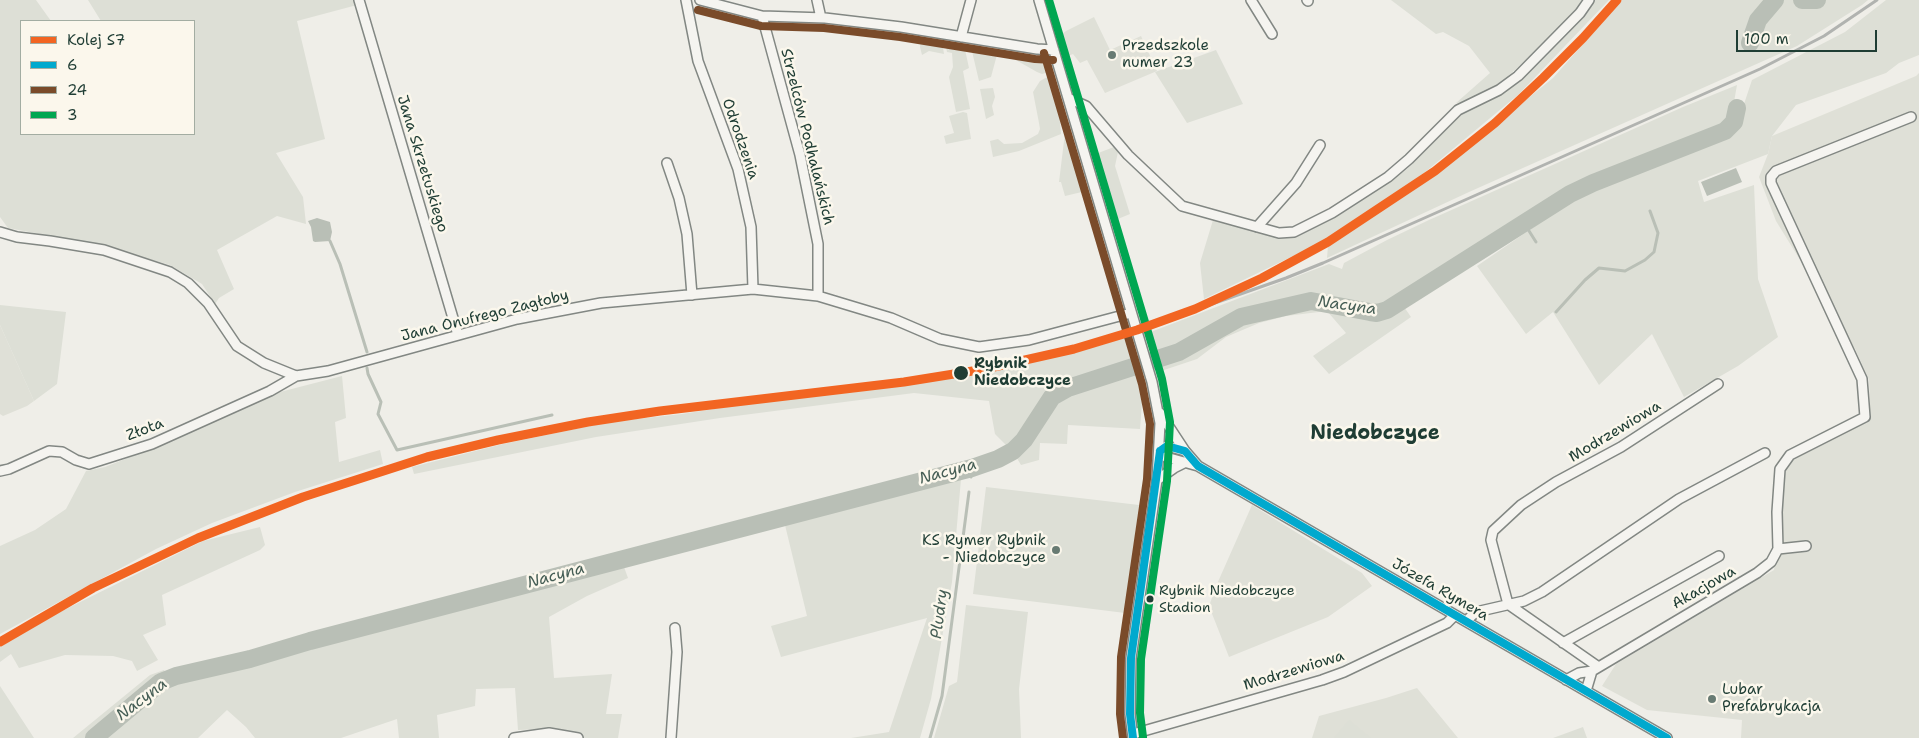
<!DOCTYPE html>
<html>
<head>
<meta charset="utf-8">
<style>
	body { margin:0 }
	#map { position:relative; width:1919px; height:738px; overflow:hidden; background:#efeee8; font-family:"Shantell Sans",sans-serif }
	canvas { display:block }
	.legend { position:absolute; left:20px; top:20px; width:175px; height:115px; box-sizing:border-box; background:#fbf7ec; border:1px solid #a3ada2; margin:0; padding:6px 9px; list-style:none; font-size:15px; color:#1f3d34 }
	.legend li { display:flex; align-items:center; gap:10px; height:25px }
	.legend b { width:25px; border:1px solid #a3ada2 }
	.scale { position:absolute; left:1736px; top:30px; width:141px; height:22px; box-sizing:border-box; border:2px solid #1f3d34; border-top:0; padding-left:6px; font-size:15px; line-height:18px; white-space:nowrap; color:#1f3d34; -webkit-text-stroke:4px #fbf7ec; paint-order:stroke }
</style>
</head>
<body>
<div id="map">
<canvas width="1919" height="738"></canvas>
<ul class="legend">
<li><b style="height:6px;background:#f26522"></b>Kolej S7</li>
<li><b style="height:6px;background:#00a9ce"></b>6</li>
<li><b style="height:6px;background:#7a4b2a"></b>24</li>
<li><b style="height:6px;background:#00a651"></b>3</li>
</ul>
<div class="scale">100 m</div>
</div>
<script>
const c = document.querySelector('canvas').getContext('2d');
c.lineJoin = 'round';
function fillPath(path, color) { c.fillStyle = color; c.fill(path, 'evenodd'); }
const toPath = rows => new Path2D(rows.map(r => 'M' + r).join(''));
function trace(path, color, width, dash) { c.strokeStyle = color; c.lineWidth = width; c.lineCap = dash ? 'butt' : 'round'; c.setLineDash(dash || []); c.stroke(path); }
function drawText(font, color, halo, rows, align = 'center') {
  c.font = font + ' "Shantell Sans",sans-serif'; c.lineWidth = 5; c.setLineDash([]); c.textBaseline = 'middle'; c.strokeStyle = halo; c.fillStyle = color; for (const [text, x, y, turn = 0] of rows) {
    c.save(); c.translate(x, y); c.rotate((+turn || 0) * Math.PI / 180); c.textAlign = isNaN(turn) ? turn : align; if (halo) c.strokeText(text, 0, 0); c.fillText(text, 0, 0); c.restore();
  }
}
const built = toPath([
	[1094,17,1110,50,1141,36,1157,71,1105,93,1087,60,1080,63,1073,54,1065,57,1059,36,1066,31],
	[1919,73,1919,738,1741,738,1742,720,1647,710,1602,686,1616,664,1774,570,1785,461,1865,419,1870,409,1869,380,1855,349,1776,221,1759,177,1768,154,1772,136,1916,76],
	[0,325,34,401,27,406,3,416,0,414],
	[1252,505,1362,573,1372,586,1328,617,1229,657,1209,606,1217,584],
	[1417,688,1458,738,1312,738,1319,716,1386,698]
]);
const green = toPath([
	[0,0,36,0,51,21,21,21,21,134,194,134,194,21,101,21,88,0,356,0,357,5,297,21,325,139,276,153,303,197,306,224,277,216,217,250,234,289,219,298,215,304,202,284,170,265,103,246,8,228,0,217],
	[1391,0,1584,0,1584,3,1542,45,1494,89,1464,102,1456,103,1490,73,1469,46,1443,32,1436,34],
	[1594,0,1609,0,1519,94,1412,183,1322,242,1204,299,1200,263,1213,220,1256,232,1291,238,1335,216,1407,169,1455,118,1524,74,1592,5],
	[1622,0,1868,0,1862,5,1797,46,1469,192,1327,258,1328,246,1432,176,1553,78],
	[1886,0,1919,0,1919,55,1899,63,1886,73,1796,105,1772,136,1768,154,1698,181,1704,202,1754,185,1758,279,1778,337,1738,366,1684,397,1652,334,1599,385,1553,312,1526,334,1477,266,1573,200,1734,134,1752,80,1845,32],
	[921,38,942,41,944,54,929,51,922,55,920,47],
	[945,42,964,45,969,68,963,71,970,109,956,112,949,77,953,67,952,53,947,52],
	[971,47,998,51,991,77,979,81],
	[1216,50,1243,104,1187,123,1155,72],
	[1007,53,1041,60,1044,62,1049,72,1042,74,1037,72,1007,55],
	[1051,75,1059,111,1061,134,1019,151,993,157,990,141,998,139,1004,144,1022,143,1038,134,1040,129,1039,123,1033,92,1040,81],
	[1737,85,1731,119,1722,128,1593,178,1564,193,1379,309,1310,297,1293,300,1241,314,1223,323,1190,343,1155,357,1148,333,1329,264,1342,269,1344,263,1387,240,1429,220,1683,107],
	[993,88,995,97,992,106,994,115,986,119,980,89],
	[963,112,967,113,971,139,946,144,944,136,954,133,949,116],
	[1063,114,1086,191,1065,196,1061,182,1059,182,1065,133],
	[1114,147,1118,152,1115,166,1130,214,1113,221,1093,155],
	[1308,304,1376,317,1387,314,1402,304,1411,317,1329,374,1313,356,1346,333,1327,311,1286,316,1259,323,1226,337,1197,359,1161,371,1158,362,1194,350,1218,333,1241,321],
	[0,305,66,312,57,384,34,401,0,325],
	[1129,336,1137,361,1068,383,1052,393,1020,437,1008,447,995,434,989,401,914,393,720,418,596,437,414,474,412,467,503,444,609,422,682,414,765,401,856,392,1013,367,1102,345],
	[1137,372,1143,389,1140,429,1068,425,1067,444,1040,443,1039,460,1021,465,1015,455,1026,443,1055,399,1082,386],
	[342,376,346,418,335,422,339,462,380,450,383,464,295,492,212,523,156,549,0,634,0,546,35,530,66,509,86,471,105,467,178,438,280,392],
	[961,479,952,582,931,699,920,738,851,738,889,732,927,618,781,657,771,626,807,616,785,525],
	[986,487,1139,505,1125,613,973,594],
	[260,527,265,545,260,550,162,595,166,625,143,635,158,660,137,671,132,661,113,656,65,655,19,668,11,654,0,662,0,647,58,613,203,541],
	[624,567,628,578,587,596,549,617,554,678,612,674,606,714,622,714,618,738,585,738,544,729,518,730,515,688,476,689,475,706,437,715,439,738,399,738,397,719,341,738,255,738,246,727,227,710,198,738,100,738,160,687,194,675],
	[966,605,1028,612,1019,689,1021,738,934,738,949,686,957,682],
	[164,670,168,676,159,679,89,738,73,738,150,675],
	[0,686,34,738,0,738],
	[1349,720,1371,738,1334,738],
	[1583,727,1587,738,1553,738]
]);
const water = toPath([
	[1736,168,1742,182,1707,196,1701,182],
	[317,218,330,222,332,232,330,241,315,242,313,241,311,227,308,221]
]);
const stream = toPath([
	[1524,223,1536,242],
	[330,241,340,264,367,352],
	[1556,312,1585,280,1599,268,1625,271,1645,260,1654,252,1658,233,1650,211],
	[1179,345,1182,350],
	[367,368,368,374,381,402,378,414,397,450,552,415],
	[971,477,972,468],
	[696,534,701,539],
	[930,738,942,696,969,492]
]);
const river = toPath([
	[1802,0,1817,0],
	[1750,43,1758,20,1775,0],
	[94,738,161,682,176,676,250,659,310,641,972,468,998,459,1013,451,1024,440,1052,397,1068,388,1179,352,1241,317,1311,301,1370,312,1377,313,1387,310,1570,194,1593,183,1725,131,1734,122,1737,108]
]);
const minor = toPath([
	[359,0,458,335],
	[686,0,698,61,738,169,751,227,753,289],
	[700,0,762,16,825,18,901,27,1037,49,1054,50],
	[817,0,821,18],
	[1039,0,1152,382,1160,423,1157,480,1131,658,1130,714,1133,738],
	[1251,0,1272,34],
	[1307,0,1308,1],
	[762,16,800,155,818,244,818,296],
	[961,37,971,0],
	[1068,98,1086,106,1128,155,1182,206,1279,233,1294,232,1332,213,1388,177,1409,159,1458,110,1499,90,1518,76,1580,13,1589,0],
	[667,163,679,198,687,234,692,295],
	[1257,227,1296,183,1320,145],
	[0,232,17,237,50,241,104,250,170,272,188,283,208,303,237,346,264,363,296,376,328,371,517,319,601,303,753,289,818,296,891,318,940,339,979,347,1029,340,1131,313],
	[1160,413,1185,451,1198,466],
	[1160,451,1166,457,1198,466,1667,738],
	[1160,451,1167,446,1185,451],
	[0,471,9,469,49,451,62,452,76,460,89,464,152,444,270,391,296,376],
	[1157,480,1174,468,1184,463],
	[1778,549,1806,546],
	[1466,621,1476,612,1524,601,1542,592,1679,499,1765,453],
	[1563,643,1719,556],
	[1597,666,1508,604,1491,540,1493,531,1521,505,1556,482,1621,447,1718,384],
	[1566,680,1579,673,1592,671,1757,573,1771,562,1778,549,1777,512,1780,469,1790,455,1865,417,1862,379,1771,183,1771,177,1776,171,1911,117],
	[1586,691,1592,671],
	[1133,734,1322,680,1344,672,1447,623,1455,615],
	[514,738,549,733],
	[546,738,549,733,578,738],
	[671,738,677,652,675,628]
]);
const rail = toPath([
	[1161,322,1286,278,1323,263,1760,69,1824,36,1877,0]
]);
const bus1 = toPath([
	[1160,451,1167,446,1185,451,1198,466,1667,738],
	[1133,738,1130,714,1131,658,1160,451]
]);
const bus2 = toPath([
	[698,10,761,26,824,28,900,37,1035,59,1053,60],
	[1044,53,1142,384,1150,424,1147,479,1121,657,1120,714,1123,738]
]);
const bus3 = toPath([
	[1049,0,1162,379,1170,422,1167,481,1141,659,1140,713,1143,737]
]);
const rail1 = toPath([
	[0,642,93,588,198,538,303,497,427,457,498,440,588,422,660,411,904,382,985,369,1074,349,1137,330,1195,309,1262,278,1328,242,1435,171,1495,123,1543,78,1583,38,1617,0]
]);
const markers = [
	[1112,55,5,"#687b73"],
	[961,373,8,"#1f3d34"],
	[1056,550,5,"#687b73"],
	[1150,599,4.5,"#1f3d34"],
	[1712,699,5,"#687b73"]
];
const busNames = [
	["Rybnik Niedobczyce",1159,591],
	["Stadion",1159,608]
];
const poiNames = [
	["Przedszkole",1122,46],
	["numer 23",1122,63],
	["KS Rymer Rybnik",1046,541,"right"],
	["- Niedobczyce",1046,558,"right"],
	["Lubar",1722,690],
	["Prefabrykacja",1722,707]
];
const streetNames = [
	["Strzelców Podhalańskich",807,137,76],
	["Odrodzenia",740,139,71],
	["Jana Skrzetuskiego",422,164,73],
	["Jana Onufrego Zagłoby",485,316,-14],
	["Złota",145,430,-21],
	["Modrzewiowa",1615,432,-31],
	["Akacjowa",1704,588,-30],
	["Józefa Rymera",1440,590,30],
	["Modrzewiowa",1294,671,-17]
];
const stopNames = [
	["Rybnik",974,364],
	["Niedobczyce",974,381]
];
const waterNames = [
	["Nacyna",1347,306,8],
	["Nacyna",948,472,-15],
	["Nacyna",556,576,-15],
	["Pludry",940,614,-82],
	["Nacyna",142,700,-37]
];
const districtNames = [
	["Niedobczyce",1375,434]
];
fillPath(built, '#dfe0d7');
fillPath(green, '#dddfd6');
fillPath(water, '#b9bfb6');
trace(stream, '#b9bfb6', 3);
trace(river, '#b9bfb6', 18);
trace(minor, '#828783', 12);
trace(minor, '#f5f4f0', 9);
trace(rail, '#b1b3b0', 3);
trace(bus1, '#00a9ce', 8);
trace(bus2, '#7a4b2a', 8);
trace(bus3, '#00a651', 8);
trace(rail1, '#f26522', 9);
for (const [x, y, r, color] of markers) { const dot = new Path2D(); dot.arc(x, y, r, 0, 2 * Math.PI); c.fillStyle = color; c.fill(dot); trace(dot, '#fbf7ec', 2); }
drawText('14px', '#1f3d34', '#fbf7ec', busNames, 'left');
drawText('15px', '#1f3d34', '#fbf7ec', poiNames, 'left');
drawText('15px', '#1f3d34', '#fbf7ec', streetNames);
drawText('bold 15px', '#1f3d34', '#fbf7ec', stopNames, 'left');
drawText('italic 16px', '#465e55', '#fbf7ec', waterNames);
drawText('bold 20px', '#1f3d34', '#fbf7ec', districtNames);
</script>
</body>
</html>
